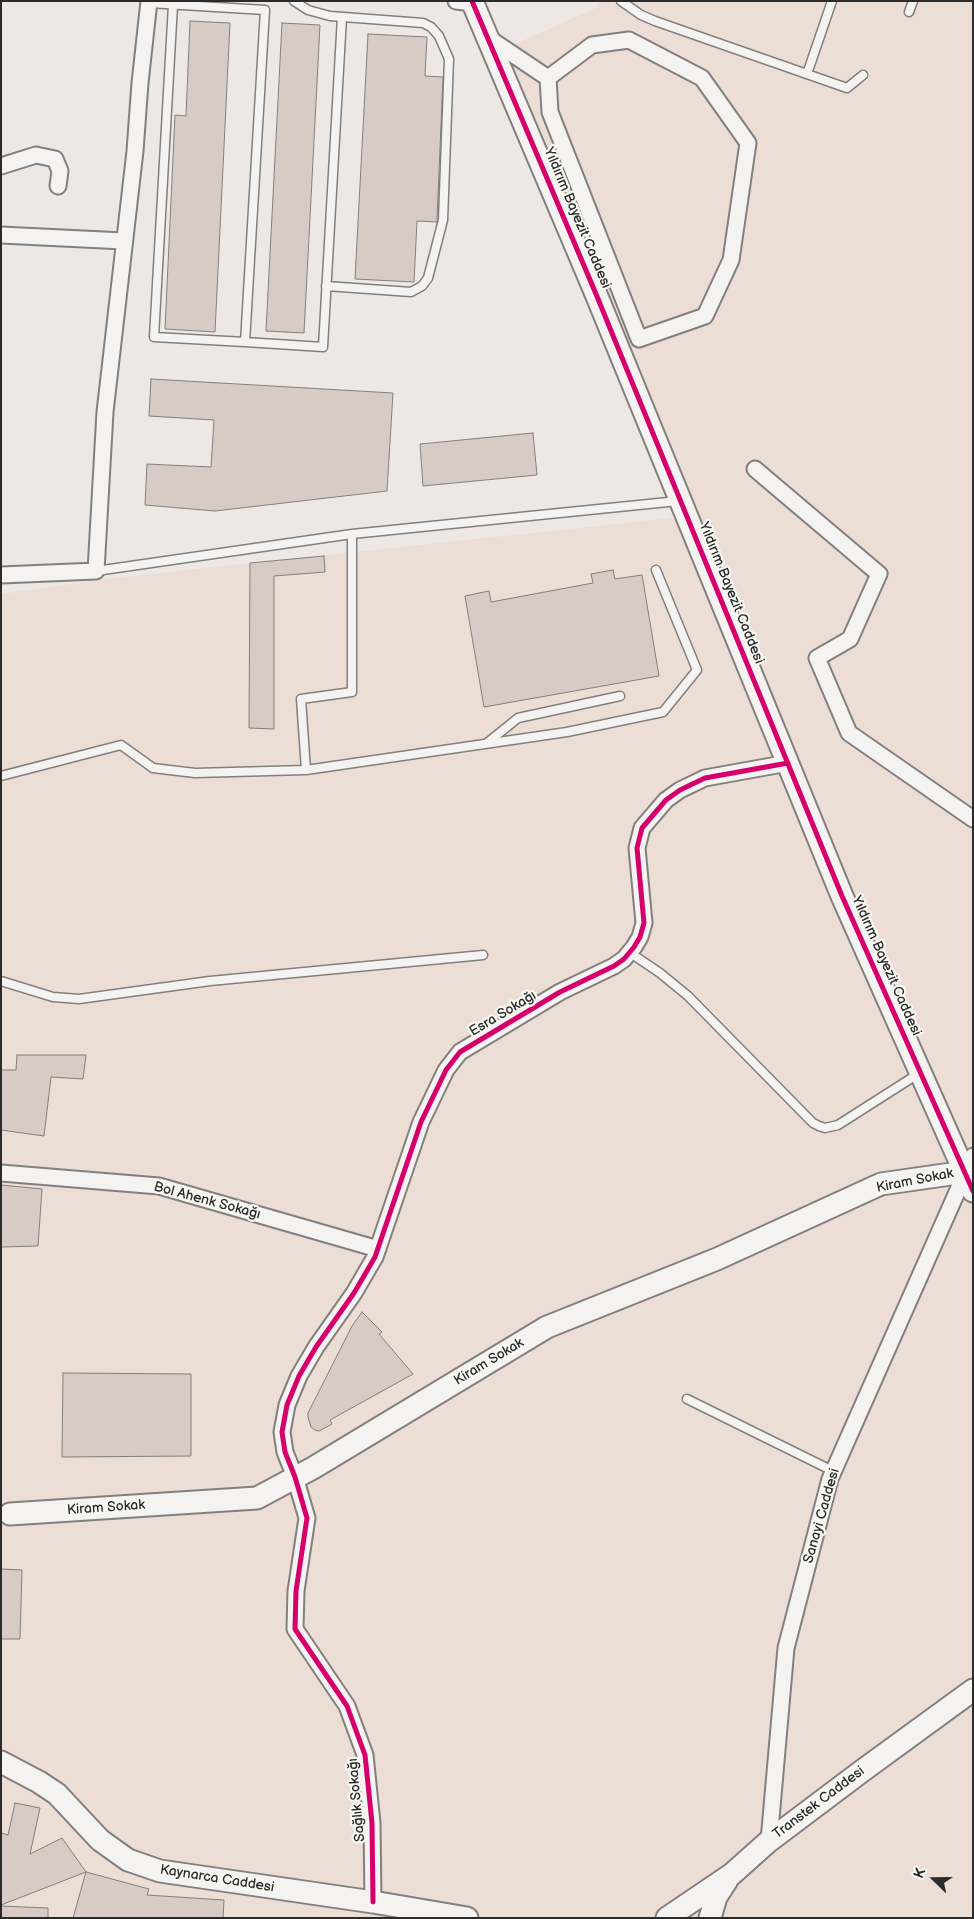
<!DOCTYPE html>
<html>
<head>
<meta charset="utf-8">
<style>
	body { margin:0 }
	#map { position:relative; width:974px; height:1919px; overflow:hidden; background:#ede8e3; font-family:"Balsamiq Sans",sans-serif }
	canvas { display:block }
	.frame { position:absolute; inset:0; border:2px solid #2b2b2b; pointer-events:none }
	.north { position:absolute; left:909px; top:1854px; width:50px; height:50px; -webkit-text-stroke:4px #f6f6f2; paint-order:stroke; rotate:292deg; font-size:14px; font-weight:700; line-height:20px; text-align:center; color:#2b2b2b }
	.north::after { content:''; display:block; margin:auto; width:18px; height:22px; background:#2b2b2b; clip-path:polygon(50% 0,100% 100%,50% 72%,0 100%) }
</style>
</head>
<body>
<div id="map">
<canvas width="974" height="1919"></canvas>
<div class="frame"></div>
<div class="north">K</div>
</div>
<script>
const c = document.querySelector('canvas').getContext('2d');
c.lineJoin = 'round';
function fillPath(path, color) { c.fillStyle = color; c.fill(path, 'evenodd'); }
const toPath = rows => new Path2D(rows.map(r => 'M' + r).join(''));
function trace(path, color, width, dash) { c.strokeStyle = color; c.lineWidth = width; c.lineCap = dash ? 'butt' : 'round'; c.setLineDash(dash || []); c.stroke(path); }
function drawText(font, color, halo, rows, align = 'center') {
  c.font = font + ' "Balsamiq Sans",sans-serif'; c.lineWidth = 4.5; c.setLineDash([]); c.textBaseline = 'middle'; c.strokeStyle = halo; c.fillStyle = color; for (const [text, x, y, turn = 0] of rows) {
    c.save(); c.translate(x, y); c.rotate((+turn || 0) * Math.PI / 180); c.textAlign = isNaN(turn) ? turn : align; if (halo) c.strokeText(text, 0, 0); c.fillText(text, 0, 0); c.restore();
  }
}
const built = toPath([
	[597,1,973,1,973,1918,1,1918,1,594,113,578,700,515,491,55,598,7]
]);
const building = toPath([
	[190,21,230,23,215,332,165,329,175,115,186,116,190,21],
	[282,23,320,25,304,333,266,331,282,23],
	[368,34,427,37,425,76,443,77,437,219,437,222,417,221,414,282,355,279,368,34],
	[151,379,393,393,387,491,215,511,145,505,147,464,211,467,214,420,149,416,151,379],
	[533,433,537,475,423,486,420,444,533,433],
	[324,556,325,572,274,576,274,729,249,728,250,563,324,556],
	[613,570,615,579,642,575,659,676,484,707,465,596,489,591,491,602,593,583,591,574,613,570],
	[17,1055,86,1055,83,1079,51,1077,44,1136,1,1130,1,1070,16,1070,17,1055],
	[1,1185,42,1189,38,1246,1,1247,1,1185],
	[362,1312,382,1332,379,1334,413,1374,330,1420,332,1424,319,1431,315,1430,311,1427,308,1417,308,1413,352,1326,362,1312],
	[63,1373,191,1374,191,1456,62,1457,63,1373],
	[1,1569,22,1570,20,1639,1,1639,1,1569],
	[15,1803,40,1808,30,1854,62,1838,86,1872,1,1905,1,1833,8,1835,15,1803],
	[86,1872,149,1889,147,1895,224,1900,223,1918,73,1918,86,1872],
	[1,1906,48,1908,48,1918,1,1918,1,1906]
]);
const lane = toPath([
	[294,1,308,10,330,16,423,23,431,27,439,36,449,59,443,220,428,278,422,286,411,292,326,286],
	[621,1,641,15,655,21,847,88,863,75],
	[149,3,265,10,245,342,154,337,173,5],
	[909,12,913,1],
	[807,74,832,1],
	[245,342,323,347,342,17],
	[96,571,352,534,678,501],
	[487,743,518,718,620,696],
	[306,770,301,699,352,692,352,534],
	[1,776,121,745,153,768,195,773,306,770,567,732,663,712,697,670,656,570],
	[629,952,660,973,688,996,813,1123,819,1126,825,1128,838,1125,918,1074],
	[1,981,53,997,79,999,210,981,483,955],
	[687,1399,833,1471]
]);
const street = toPath([
	[456,1,473,3,473,1],
	[490,39,548,78],
	[629,40,702,78,748,143,731,260,705,316,639,339,550,112,548,78,592,45,629,40],
	[1,166,36,155,55,159,60,171,58,186],
	[1,235,124,241],
	[755,469,879,574,850,639,817,658,849,733,973,819],
	[1,575,96,571,105,412,135,151,140,83,149,1],
	[1,1173,159,1186,378,1249],
	[769,1841,786,1648,830,1479,973,1156],
	[373,1902,372,1823,365,1755,347,1706,295,1629,296,1591,307,1518,295,1477,285,1452,282,1432,287,1405,299,1376,316,1347,354,1293,375,1257,421,1122,446,1070,460,1052,560,992,614,966,624,959,634,947,640,937,644,923,637,848,642,828,666,800,680,790,705,778,788,763]
]);
const secondary = toPath([
	[472,1,596,294,842,896,973,1191],
	[10,1514,257,1498,313,1468,547,1327,717,1259,881,1184,965,1172],
	[1,1762,39,1782,57,1794,100,1840,128,1860,160,1871,373,1902,467,1918],
	[667,1918,732,1874,769,1841,862,1771,973,1690],
	[710,1918,716,1897,727,1880]
]);
const cycleway = toPath([
	[472,1,596,294,842,896,973,1191],
	[373,1902,372,1823,365,1755,347,1706,295,1629,296,1591,307,1518,295,1477,285,1452,282,1432,287,1405,299,1376,316,1347,354,1293,375,1257,421,1122,446,1070,460,1052,560,992,614,966,624,959,634,947,640,937,644,923,637,848,642,828,666,800,680,790,705,778,788,763]
]);
const streetNames = [
	["Yıldırım Bayezit Caddesi",577,218,67],
	["Yıldırım Bayezit Caddesi",731,593,68],
	["Yıldırım Bayezit Caddesi",886,966,66],
	["Esra Sokağı",503,1014,-31],
	["Kiram Sokak",915,1181,-11],
	["Bol Ahenk Sokağı",207,1201,15],
	["Kiram Sokak",489,1362,-31],
	["Kiram Sokak",106,1508,-4],
	["Sanayi Caddesi",822,1516,-74],
	["Sağlık Sokağı",357,1800,-95],
	["Transtek Caddesi",819,1803,-37],
	["Kaynarca Caddesi",217,1879,9]
];
fillPath(built, '#ecddd5');
fillPath(building, '#d8cbc5');
trace(building, '#82807e', 1);
trace(lane, '#82807e', 11);
trace(street, '#82807e', 19);
trace(secondary, '#82807e', 25);
trace(lane, '#f4f3f1', 8);
trace(street, '#f4f3f1', 15);
trace(secondary, '#f4f3f1', 21);
trace(cycleway, '#d6006c', 5);
drawText('14px', '#2b2b2b', '#f6f6f2', streetNames);
</script>
</body>
</html>
